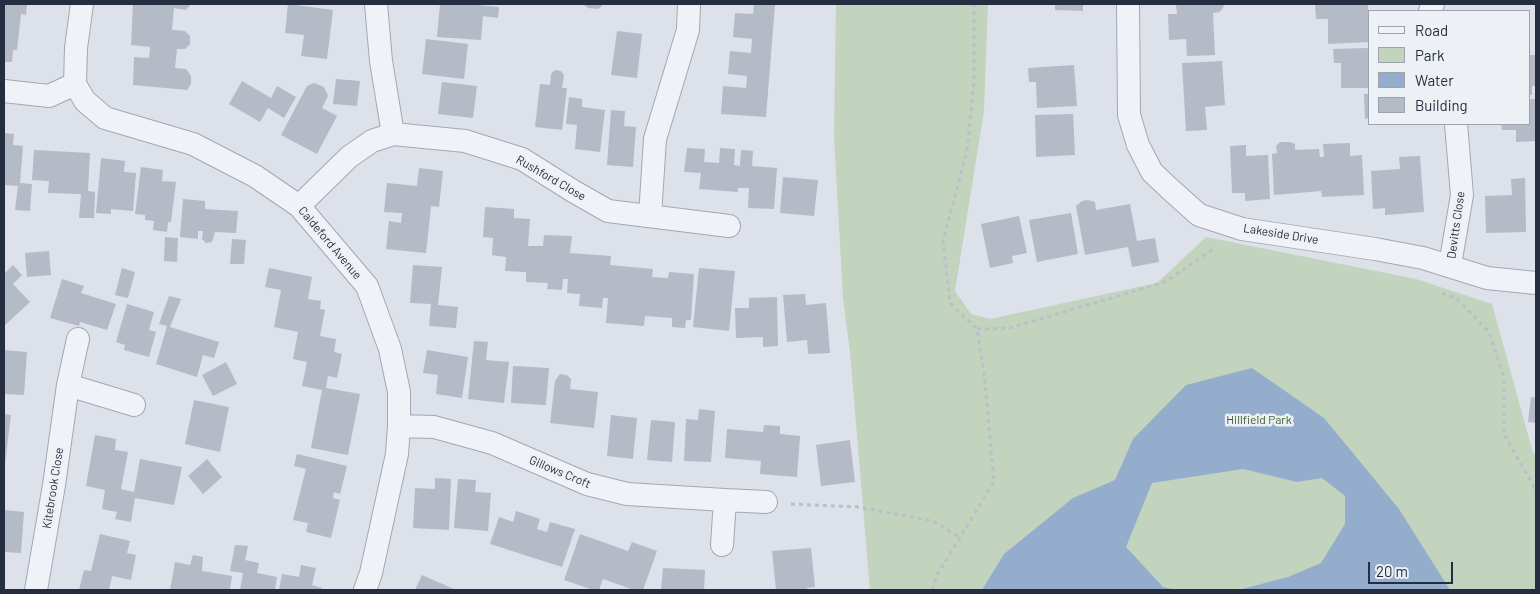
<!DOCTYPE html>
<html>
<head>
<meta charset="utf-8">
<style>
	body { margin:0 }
	#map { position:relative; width:1540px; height:594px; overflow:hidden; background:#dde1e9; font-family:Barlow,sans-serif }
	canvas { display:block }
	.frame { position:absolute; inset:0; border:5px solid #252e41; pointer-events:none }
	.legend { position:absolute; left:1368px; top:10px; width:162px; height:115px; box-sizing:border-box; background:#edf1f6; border:1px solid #9da3ae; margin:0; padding:6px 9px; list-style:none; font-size:15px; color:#252e41 }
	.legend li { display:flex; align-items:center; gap:10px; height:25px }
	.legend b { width:25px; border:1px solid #9da3ae }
	.scale { position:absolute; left:1368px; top:562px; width:85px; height:22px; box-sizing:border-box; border:2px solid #252e41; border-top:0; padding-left:6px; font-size:15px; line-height:18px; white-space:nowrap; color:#252e41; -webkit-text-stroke:4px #edf1f6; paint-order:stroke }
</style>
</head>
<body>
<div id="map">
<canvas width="1540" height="594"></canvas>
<div class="frame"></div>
<ul class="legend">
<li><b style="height:6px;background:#f1f2f7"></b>Road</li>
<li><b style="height:14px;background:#c2d4be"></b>Park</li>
<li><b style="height:14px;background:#94adcd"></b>Water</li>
<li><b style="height:14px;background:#b4bac6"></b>Building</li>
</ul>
<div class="scale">20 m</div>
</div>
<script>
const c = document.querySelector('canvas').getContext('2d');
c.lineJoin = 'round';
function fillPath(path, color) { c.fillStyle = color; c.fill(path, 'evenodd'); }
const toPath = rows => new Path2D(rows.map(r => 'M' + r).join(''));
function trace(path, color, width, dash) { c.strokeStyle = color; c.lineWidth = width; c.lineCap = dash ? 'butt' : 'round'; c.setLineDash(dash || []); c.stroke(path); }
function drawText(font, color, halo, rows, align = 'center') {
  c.font = font + ' Barlow,sans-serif'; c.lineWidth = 5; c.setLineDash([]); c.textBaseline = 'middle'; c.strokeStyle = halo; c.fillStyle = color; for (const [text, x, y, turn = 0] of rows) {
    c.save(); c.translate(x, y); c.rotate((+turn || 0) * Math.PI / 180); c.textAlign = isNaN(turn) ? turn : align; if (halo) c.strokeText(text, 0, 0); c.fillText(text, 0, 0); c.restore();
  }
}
const green = toPath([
	[836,4,988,4,984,111,955,291,971,314,990,319,1157,283,1206,237,1416,279,1492,304,1533,453,1536,453,1536,590,870,590,850,352,843,298,834,136]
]);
const water = toPath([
	[1252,368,1324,418,1399,509,1450,590,1238,590,1288,577,1321,563,1345,524,1345,496,1322,478,1297,482,1243,469,1152,483,1126,547,1163,587,1177,590,982,590,1004,554,1073,498,1115,480,1133,439,1186,385]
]);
const building = toPath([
	[4,4,27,4,26,15,21,14,17,50,13,50,12,62,4,62],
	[133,4,191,4,186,10,174,8,172,30,185,31,190,36,190,44,185,49,177,49,175,68,186,69,191,76,191,84,187,90,133,85,134,57,149,58,150,47,131,45],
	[288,4,333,10,327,59,301,56,304,35,285,33],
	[440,4,466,4,499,7,498,18,483,16,481,40,437,37],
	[583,4,603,4,602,6,598,9,588,8],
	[754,4,775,4,766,117,721,114,723,86,746,88,747,76,728,74,730,51,751,53,752,39,733,37,735,13,753,14],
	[1055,4,1083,4,1083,11,1055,10],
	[1176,4,1223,4,1224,6,1220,12,1213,13,1215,55,1187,56,1186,39,1169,40,1168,14,1177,14],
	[1315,4,1368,4,1369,42,1328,44,1328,19,1316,19],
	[617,31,642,34,637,78,611,75],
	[426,39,468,44,464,79,422,74],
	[1369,48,1369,88,1341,88,1341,63,1334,63,1333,49],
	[1529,55,1536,55,1536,86,1532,86,1532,95,1529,95],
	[1222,61,1225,105,1205,107,1207,130,1186,131,1182,63],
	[1074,65,1077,106,1037,108,1036,82,1029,82,1028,68],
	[555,70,561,71,564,75,562,88,567,88,562,130,535,127,540,84,550,85,551,74],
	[336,79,360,81,357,106,333,104],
	[242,81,271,98,277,86,296,97,284,118,268,108,260,122,229,104],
	[442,82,477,86,473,118,438,114],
	[314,83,324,87,328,96,322,108,337,116,317,154,281,135,307,86],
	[1364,94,1369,94,1369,118,1365,119],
	[569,97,582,99,582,107,605,110,600,152,575,149,577,125,566,124],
	[1529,99,1536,99,1536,141,1516,142,1516,130,1502,130,1501,124,1529,124],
	[611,110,625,111,624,126,636,127,633,167,607,165],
	[1073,114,1075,155,1036,157,1035,115],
	[4,133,14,134,13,145,23,146,20,183,32,184,30,211,15,210,18,186,4,185],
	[1280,142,1290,142,1295,144,1295,150,1319,149,1320,157,1324,157,1323,144,1350,143,1350,156,1362,155,1364,195,1322,197,1321,191,1274,195,1272,154,1277,153,1276,146],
	[1246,145,1246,156,1268,155,1270,199,1245,201,1245,193,1232,193,1230,146],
	[687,148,705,149,704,162,719,163,720,148,735,149,734,165,740,166,741,150,753,151,752,166,777,168,774,209,748,208,749,188,738,188,738,192,699,189,701,173,684,172],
	[34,150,90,153,88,191,95,192,94,218,79,218,81,194,48,193,49,181,32,180],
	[1420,156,1424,212,1385,215,1385,208,1373,209,1371,171,1400,169,1399,157],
	[101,158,125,161,124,172,136,173,133,211,111,209,111,214,96,213],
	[141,167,163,170,162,181,176,182,171,222,168,222,167,232,153,230,154,221,145,220,145,215,135,214],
	[419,168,443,171,439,207,431,206,426,253,386,249,389,221,401,223,402,213,384,212,387,183,417,186],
	[783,177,818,180,814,216,780,213],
	[1525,178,1526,232,1486,233,1485,196,1512,195,1511,179],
	[183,199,205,201,205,209,238,211,236,233,215,232,212,242,206,243,202,239,203,231,198,231,198,239,180,237],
	[1088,200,1095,202,1096,210,1130,204,1137,241,1155,238,1159,262,1132,267,1128,247,1085,255,1076,206,1082,201],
	[485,207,514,209,514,218,530,219,528,246,543,246,544,235,572,236,570,253,611,256,610,265,653,269,652,277,668,278,669,272,694,274,691,320,686,320,685,328,672,327,672,318,645,316,644,326,606,323,608,298,603,298,602,308,579,306,580,294,567,293,568,279,563,279,562,290,547,289,548,283,526,282,526,272,505,271,506,257,492,255,493,238,483,237],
	[1071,213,1078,254,1037,262,1029,220],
	[1019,216,1027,253,1012,256,1013,263,990,268,981,224],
	[165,237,178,238,177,262,164,261],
	[232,239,246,240,244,264,230,264],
	[49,251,51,275,27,277,25,253],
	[13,265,22,275,13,284,30,302,4,326,4,274],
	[413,265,442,267,438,305,458,307,456,328,429,326,431,304,410,303],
	[122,268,135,272,128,298,115,295],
	[269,268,312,277,308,299,321,301,320,309,325,310,320,336,336,339,334,352,342,354,337,378,328,376,326,388,360,394,348,455,311,448,322,390,302,386,307,362,293,359,298,332,274,327,281,290,265,287],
	[699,268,735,271,729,331,693,327],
	[62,279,84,286,81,293,116,304,107,330,80,322,79,326,50,318],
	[805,294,806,305,826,303,830,353,808,354,807,340,787,342,783,295],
	[169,296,181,299,170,327,219,342,214,358,203,355,197,377,156,364,167,326,159,324],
	[777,297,778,346,763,347,763,337,736,338,735,308,749,308,749,298],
	[127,304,154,312,149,330,156,332,149,357,124,350,125,345,116,342],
	[474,341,488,342,486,360,509,362,504,403,468,399],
	[4,350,27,352,24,395,4,394],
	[427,350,468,357,462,398,436,394,438,375,423,373],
	[226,362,237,384,213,396,202,375],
	[513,366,549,368,546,405,511,403],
	[560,374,567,375,571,379,570,389,598,392,594,428,550,423,555,381],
	[1531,397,1536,398,1536,423,1528,422],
	[194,400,229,407,220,452,185,444],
	[699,409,715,411,711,462,684,461,686,419,698,420],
	[4,414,11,415,5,464,4,464],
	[611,415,637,418,633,459,607,456],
	[651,420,675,422,672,462,647,460],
	[764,425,780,426,780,434,800,436,797,477,760,474,761,461,725,458,727,429,763,432],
	[95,435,116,439,115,450,128,452,121,489,134,492,140,459,182,467,174,505,135,498,131,522,115,519,117,512,102,509,105,490,86,486],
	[850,440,855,482,821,486,816,445],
	[297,454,347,466,340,494,334,492,333,498,340,500,331,538,306,532,308,523,293,520,306,469,294,466],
	[207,459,222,477,203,494,188,476],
	[435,478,451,479,449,530,413,528,415,488,435,489],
	[458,479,476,480,475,492,491,493,488,531,454,528],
	[4,510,24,512,21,553,4,552],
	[516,511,540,519,537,529,547,532,550,522,575,529,562,567,490,544,499,517,513,522],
	[100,534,130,541,127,553,136,555,131,580,112,576,109,590,79,590,84,570,91,571],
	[580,534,628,551,632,542,657,551,643,590,634,590,603,579,599,590,593,590,564,580],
	[235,545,248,546,245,560,259,563,257,573,277,577,275,590,240,590,243,573,230,571],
	[811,548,815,587,807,588,807,590,776,590,772,551],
	[193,555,203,557,202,571,232,576,230,590,170,590,175,562,190,565],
	[301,565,316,568,312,585,322,588,321,590,279,590,282,574,299,577],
	[663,568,705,570,704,590,661,590],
	[422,575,456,590,415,590]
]);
const path = toPath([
	[1442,293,1457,299,1489,332,1504,378,1504,434,1534,487,1536,496],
	[977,329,1010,328,1165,282,1215,248],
	[791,504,859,507,933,521,959,537],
	[932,590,937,575,994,482,984,372,977,329,950,303,943,241,967,151,974,81,974,4]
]);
const minor = toPath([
	[376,4,381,61,393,134],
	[1128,4,1129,115,1138,145,1152,172,1171,190,1199,215,1242,229,1375,249,1423,258,1487,278,1536,283],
	[1430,11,1433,4],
	[75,84,85,101,105,118,193,144,255,176,299,206,367,286,390,349,399,392,399,426,397,454,371,573,365,590],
	[4,91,49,96,75,84,76,48,82,4],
	[299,206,349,157,372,141,393,134,465,141,522,159,573,191,608,211,729,226],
	[650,216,655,139,688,30,689,4],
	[1450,265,1462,195,1456,124],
	[68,385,78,339],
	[399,426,434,427,492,443,587,484,627,494,725,500,722,545],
	[725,500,766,502],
	[36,590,54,485,68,385,134,405]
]);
const streetNames = [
	["Rushford Close",551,178,30],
	["Devitts Close",1456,225,-82],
	["Lakeside Drive",1281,234,9],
	["Caldeford Avenue",330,243,50],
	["Gillows Croft",560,472,23],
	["Kitebrook Close",53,488,-81]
];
const parkNames = [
	["Hillfield Park",1259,420]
];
fillPath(green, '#c2d4be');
fillPath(water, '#94adcd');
fillPath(building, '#b4bac6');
trace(minor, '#a2a8b3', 24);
trace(path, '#bcbfc8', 3, [4, 4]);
trace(minor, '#f1f2f7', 22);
drawText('12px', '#252e41', '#edf1f6', streetNames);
drawText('12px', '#385e31', '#edf1f6', parkNames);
</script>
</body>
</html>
